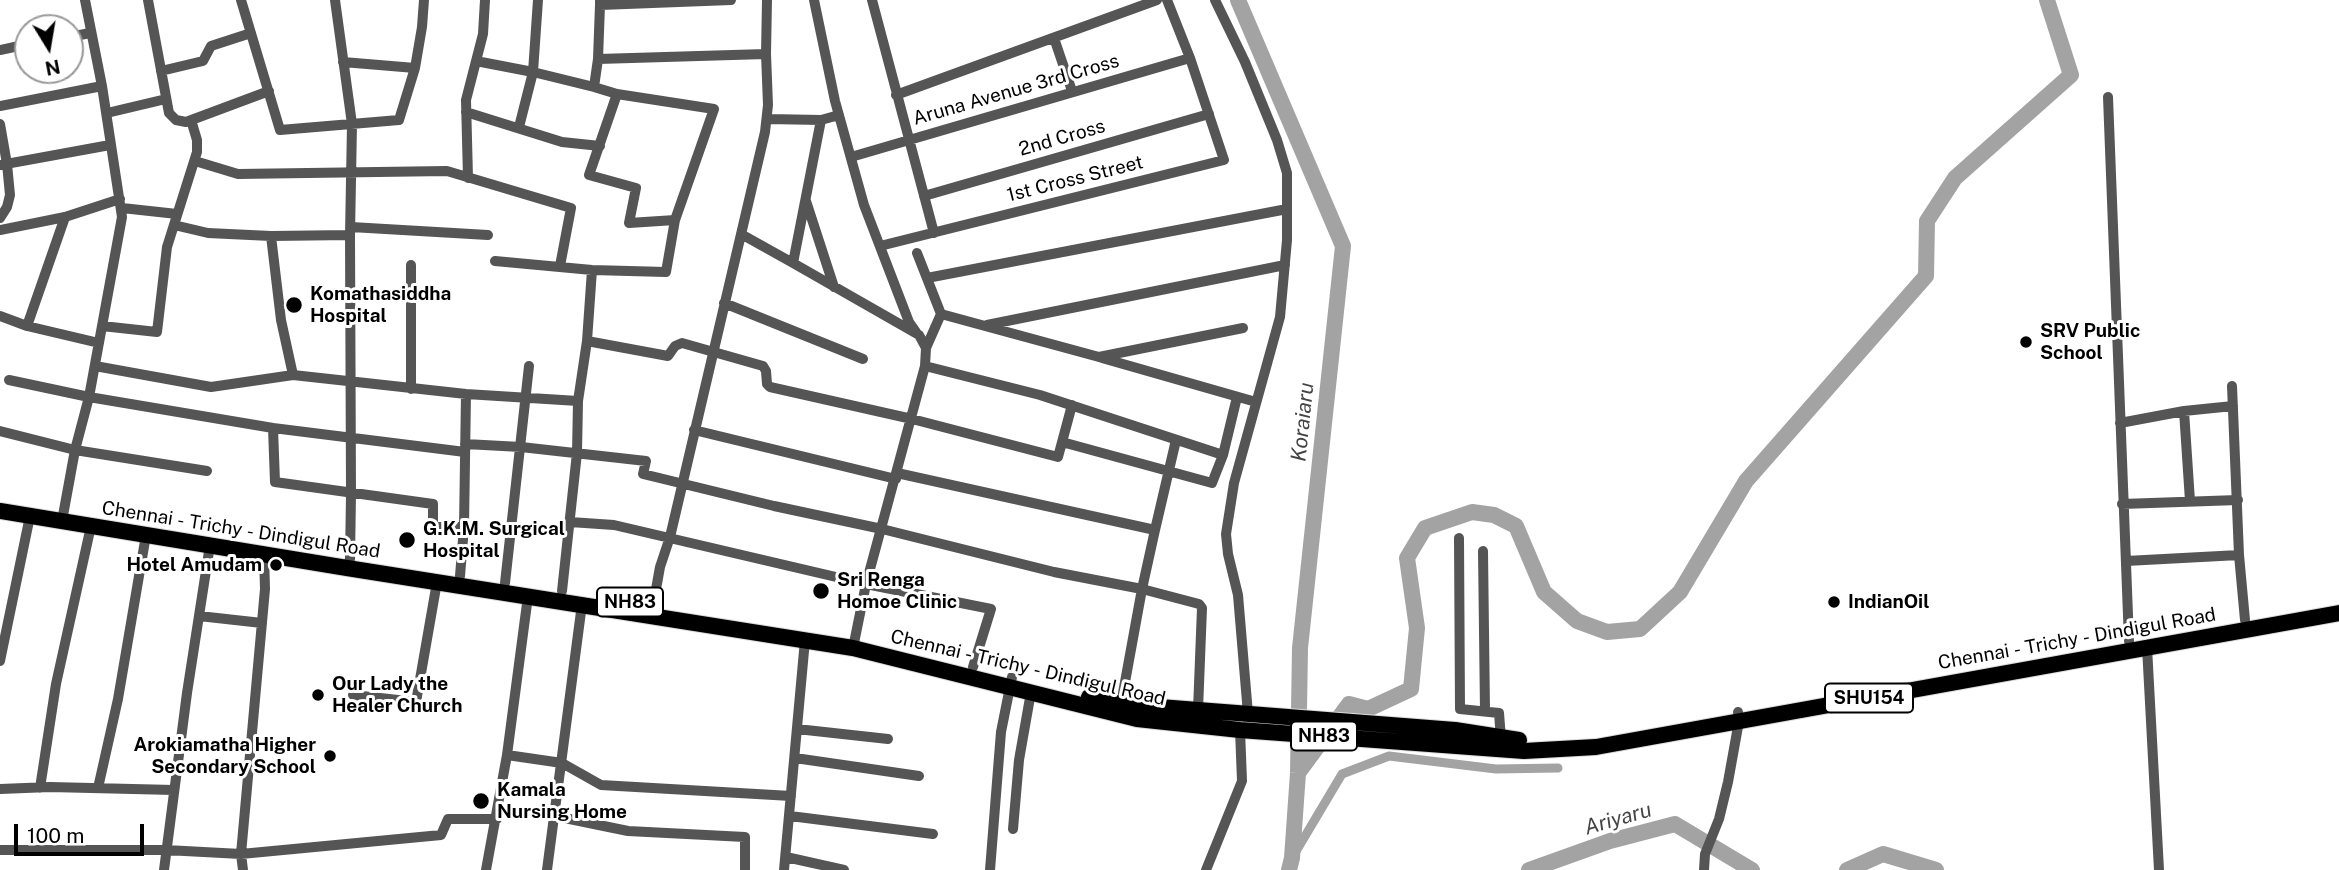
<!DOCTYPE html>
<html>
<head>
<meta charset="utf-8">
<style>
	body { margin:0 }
	#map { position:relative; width:2339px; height:870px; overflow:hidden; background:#fff; font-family:"Public Sans",sans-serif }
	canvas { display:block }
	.north { position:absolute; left:14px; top:14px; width:70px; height:70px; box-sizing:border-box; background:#fff; border:2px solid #999; border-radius:50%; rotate:169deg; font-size:19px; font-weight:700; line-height:28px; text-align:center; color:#000 }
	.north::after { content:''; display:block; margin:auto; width:24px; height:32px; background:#000; clip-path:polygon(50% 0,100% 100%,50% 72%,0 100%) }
	.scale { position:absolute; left:14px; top:824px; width:130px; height:32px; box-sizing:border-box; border:4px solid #000; border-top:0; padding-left:9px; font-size:21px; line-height:24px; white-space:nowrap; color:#000; -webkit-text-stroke:5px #fff; paint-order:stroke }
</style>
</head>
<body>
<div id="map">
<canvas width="2339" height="870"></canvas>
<div class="north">N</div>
<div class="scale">100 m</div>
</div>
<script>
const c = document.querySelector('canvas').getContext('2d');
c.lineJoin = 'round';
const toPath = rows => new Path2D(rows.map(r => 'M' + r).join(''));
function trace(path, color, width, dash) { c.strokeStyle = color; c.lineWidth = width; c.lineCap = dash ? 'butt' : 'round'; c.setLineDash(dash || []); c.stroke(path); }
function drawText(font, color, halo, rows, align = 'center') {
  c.font = font + ' "Public Sans",sans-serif'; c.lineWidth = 6; c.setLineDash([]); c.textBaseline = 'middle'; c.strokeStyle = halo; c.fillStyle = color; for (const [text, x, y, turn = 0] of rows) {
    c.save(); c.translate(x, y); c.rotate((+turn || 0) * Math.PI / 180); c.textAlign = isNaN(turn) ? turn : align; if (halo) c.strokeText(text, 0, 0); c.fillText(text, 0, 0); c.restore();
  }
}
const canal = toPath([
	[1292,858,1342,774,1389,756,1496,769,1558,768]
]);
const river = toPath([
	[1238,0,1343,246,1300,648,1298,773,1292,858,1289,870],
	[1298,773,1349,704,1368,709,1411,689,1417,628,1407,558,1425,528,1472,512,1494,515,1516,526,1544,592,1577,621,1607,632,1640,629,1680,592,1746,481,1926,276,1927,221,1955,178,2071,75,2047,0],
	[1529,870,1610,841,1675,824,1752,870],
	[1847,870,1883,854,1936,870]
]);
const minor = toPath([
	[148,0,169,113,176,120,186,122,269,91],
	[241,0,280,130,399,120,415,68,422,27,424,0],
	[335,0,352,124,350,235,351,494,350,559,347,568],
	[538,0,533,72,594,87,598,59,600,5],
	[814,0,835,101,864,205,909,322,916,332],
	[872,0,934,233],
	[1215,0,1245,62,1277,140,1287,173,1287,240,1280,317,1234,483,1226,534,1228,554,1238,595,1248,714],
	[600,1,600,5,731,0],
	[70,37,90,33],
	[1054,38,1072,91],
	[0,50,28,44],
	[598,59,766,54],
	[476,61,533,72,519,127],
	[343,62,415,68],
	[161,71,203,61,211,46,251,33],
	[594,87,617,94,714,109,675,220,629,223,636,188,589,175,617,94],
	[896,95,1157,0],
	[2108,97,2129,641],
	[0,106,102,86],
	[466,112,562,142,600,146],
	[107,113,166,99],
	[839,115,821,120,793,263,919,335,926,348,925,366,866,584,853,648],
	[768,119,821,120],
	[0,124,7,164,10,195,7,207,0,218],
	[851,157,1190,58],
	[195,161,238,174,447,171,571,208,560,266],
	[0,165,110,145],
	[468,178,466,100,483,34,485,0],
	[924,196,1209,114],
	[806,201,834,287],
	[122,208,177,214],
	[174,225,208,233,271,236,350,235],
	[351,227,488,235],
	[0,230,65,217,120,199],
	[741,234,793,263],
	[271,236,281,320,293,375],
	[880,246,1224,160,1190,58,1167,0],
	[917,253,941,314,926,348],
	[495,261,592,270,666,272,675,220],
	[927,278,1287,209],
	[724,303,863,359],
	[941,314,1099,357,1243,328],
	[0,316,27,326,99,343],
	[987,325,1285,265],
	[27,326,65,217],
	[102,326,157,332,167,247,197,152,197,140,191,120],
	[587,341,668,356,675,346,682,343,763,366,766,371,767,384,770,387,912,419,1058,457,1072,405],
	[1102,358,1256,402],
	[95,366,211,387,293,375,466,394,578,401],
	[925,366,1040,395,1223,455],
	[9,380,89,397,273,428,275,482,433,504,433,527,464,527],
	[2232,386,2239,555,2245,620],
	[411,389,411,265],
	[2184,411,2190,501],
	[2120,423,2184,411,2233,406],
	[273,428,465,452],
	[694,430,896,479],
	[0,431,75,450,207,471],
	[1062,442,1212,483,1223,455,1237,397],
	[465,444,521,447,646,461,643,474,774,506,882,529,1054,572,1142,589,1155,530,897,473],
	[2122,504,2238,500],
	[62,521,75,450,89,397,122,217,102,86,85,0],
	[570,522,614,525,866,584,991,609,973,667],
	[1155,530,1176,440],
	[1459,538,1460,709,1499,713,1501,739],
	[1483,551,1485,711],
	[2126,561,2239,555],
	[460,576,464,527,466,394],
	[505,583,529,366],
	[562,591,577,453,578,401,587,341,592,270],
	[653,606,660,567,670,537,765,132,768,105,766,54,767,0],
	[199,616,262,623],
	[2147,647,2159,870],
	[0,661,30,516],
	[353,695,416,702,437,582],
	[1121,704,1142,589,1199,604,1202,608,1198,710],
	[797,729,888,739],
	[507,755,562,763,601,785,791,796],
	[795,758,919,776],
	[40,788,56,684,91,526],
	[98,788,118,699,146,535],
	[0,789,50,787,174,790],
	[555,816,628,831,745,837,745,870],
	[790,816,933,834],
	[1013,829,1019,760,1031,692],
	[0,850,166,850,241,854,441,835,448,819,497,819],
	[786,857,844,870],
	[164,870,187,693,210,545],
	[243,870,241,854,265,589,264,554],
	[486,870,507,755,528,596],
	[547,870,582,604],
	[784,870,805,640],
	[990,870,1001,732,1012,677],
	[1206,870,1242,781,1240,730],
	[1704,870,1705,854,1719,819,1728,782,1739,721,1738,712]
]);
const trunk = toPath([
	[0,511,347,568,853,648,1137,719,1240,730,1524,751,1596,747,2339,613],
	[1089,697,1121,704,1455,730,1519,740]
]);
const markers = [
	[294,305,9,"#000"],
	[2026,342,7,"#000"],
	[407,540,9,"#000"],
	[276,565,7,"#000"],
	[821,591,9,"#000"],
	[1834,602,7,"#000"],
	[318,695,7,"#000"],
	[330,756,7,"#000"],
	[481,801,9,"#000"]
];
const shields = [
	[630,602,66],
	[1869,698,88],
	[1324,736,66]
];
const shieldNames = [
	["NH83",630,602],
	["SHU154",1869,698],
	["NH83",1324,736]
];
const streetNames = [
	["Aruna Avenue 3rd Cross",1016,90,-16],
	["2nd Cross",1062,138,-16],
	["1st Cross Street",1075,179,-14],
	["Chennai - Trichy - Dindigul Road",241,530,9],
	["Chennai - Trichy - Dindigul Road",2077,639,-10],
	["Chennai - Trichy - Dindigul Road",1028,668,13]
];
const poiNames = [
	["Komathasiddha",310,294],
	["Hospital",310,316],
	["SRV Public",2040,331],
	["School",2040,353],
	["G.K.M. Surgical",423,529],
	["Hospital",423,551],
	["Hotel Amudam",262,565,"right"],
	["Sri Renga",837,580],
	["Homoe Clinic",837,602],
	["IndianOil",1848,602],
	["Our Lady the",332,684],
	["Healer Church",332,706],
	["Arokiamatha Higher",316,745,"right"],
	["Secondary School",316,767,"right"],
	["Kamala",497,790],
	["Nursing Home",497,812]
];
const waterNames = [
	["Koraiaru",1303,422,-84],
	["Ariyaru",1618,819,-16]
];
trace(canal, '#a3a3a3', 9);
trace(river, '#a3a3a3', 16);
trace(trunk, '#dbdbdb', 18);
trace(minor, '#555', 10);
trace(trunk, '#000', 16);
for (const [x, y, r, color] of markers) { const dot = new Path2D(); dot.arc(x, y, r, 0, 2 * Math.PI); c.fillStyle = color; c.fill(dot); trace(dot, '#fff', 2.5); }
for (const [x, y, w] of shields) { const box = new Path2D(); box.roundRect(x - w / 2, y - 14.5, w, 29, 5); c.fillStyle = '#fff'; c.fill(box); trace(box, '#000', 2); }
drawText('bold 18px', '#000', null, shieldNames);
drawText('19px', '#000', '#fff', streetNames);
drawText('bold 19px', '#000', '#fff', poiNames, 'left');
drawText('italic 21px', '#444', '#fff', waterNames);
</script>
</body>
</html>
